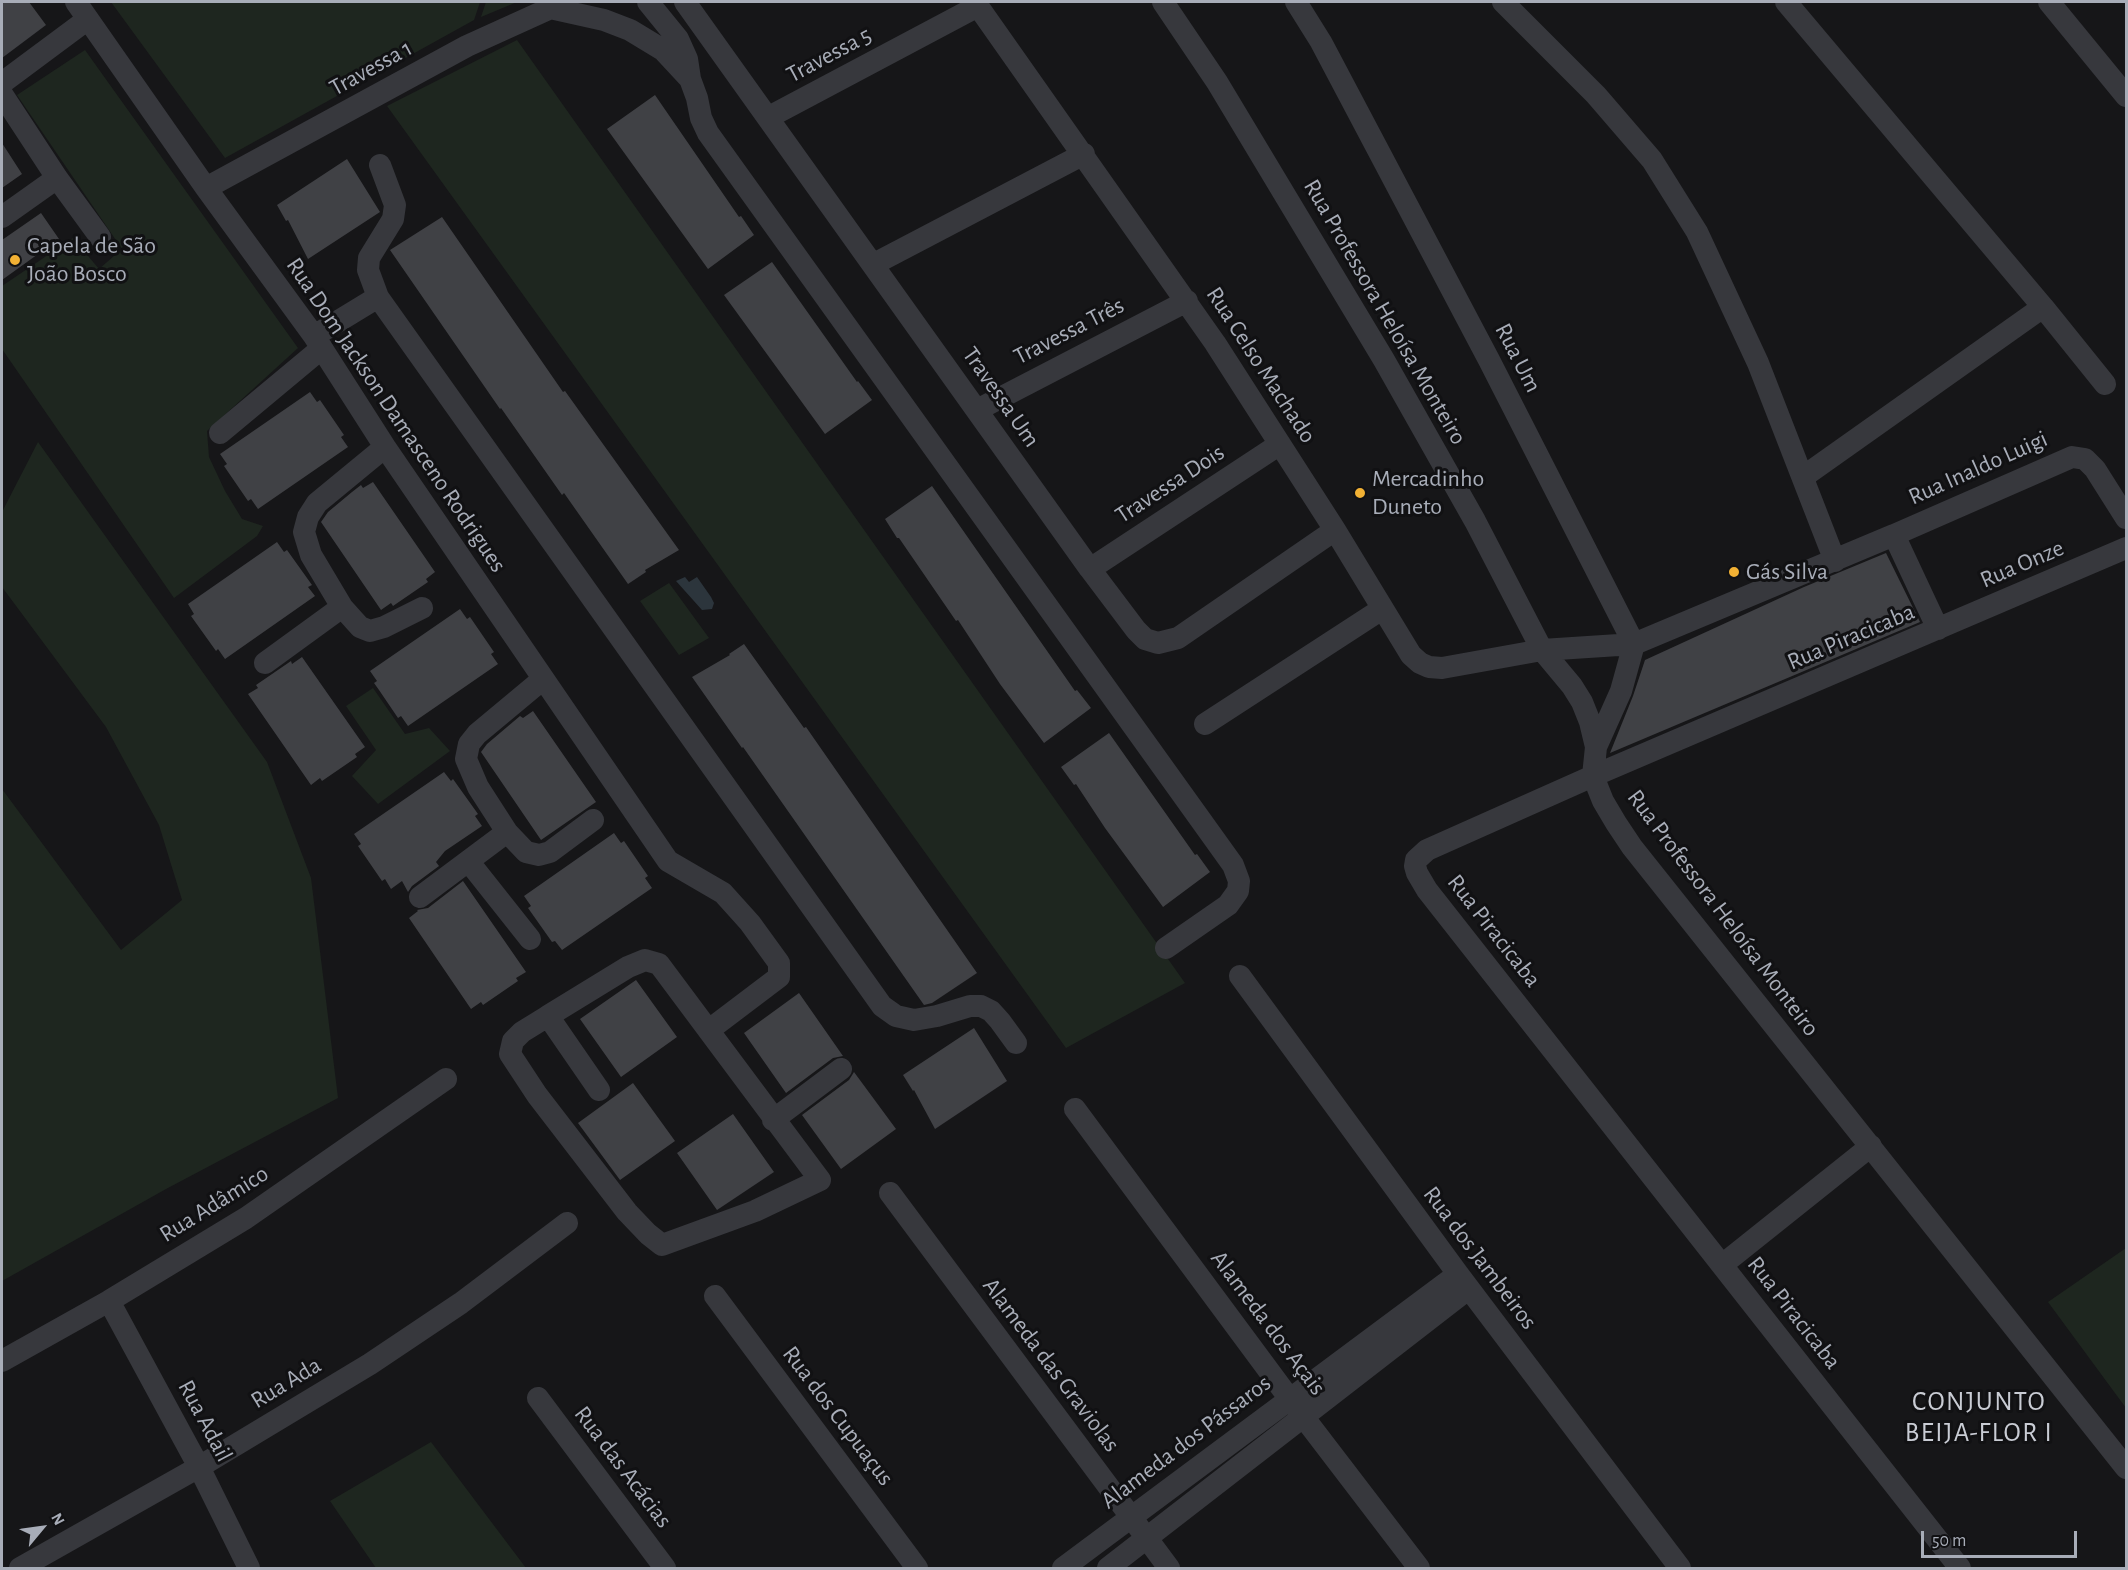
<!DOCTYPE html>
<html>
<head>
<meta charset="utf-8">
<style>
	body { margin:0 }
	#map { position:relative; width:2128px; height:1570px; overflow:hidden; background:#161618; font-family:"Alegreya Sans",sans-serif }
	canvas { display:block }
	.frame { position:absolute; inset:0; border:3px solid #a8adb8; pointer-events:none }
	.north { position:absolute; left:12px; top:1498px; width:60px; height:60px; -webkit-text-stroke:4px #111113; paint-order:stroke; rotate:61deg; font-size:16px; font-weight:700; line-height:24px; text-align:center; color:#a8adb8 }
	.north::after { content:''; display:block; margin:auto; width:21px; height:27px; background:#a8adb8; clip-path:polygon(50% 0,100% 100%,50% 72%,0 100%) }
	.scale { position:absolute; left:1921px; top:1531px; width:156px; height:27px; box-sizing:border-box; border:3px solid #a8adb8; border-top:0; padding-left:8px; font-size:18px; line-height:21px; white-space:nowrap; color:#a8adb8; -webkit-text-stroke:4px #111113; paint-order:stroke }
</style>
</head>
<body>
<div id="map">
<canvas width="2128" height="1570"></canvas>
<div class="frame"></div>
<div class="north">N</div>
<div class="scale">50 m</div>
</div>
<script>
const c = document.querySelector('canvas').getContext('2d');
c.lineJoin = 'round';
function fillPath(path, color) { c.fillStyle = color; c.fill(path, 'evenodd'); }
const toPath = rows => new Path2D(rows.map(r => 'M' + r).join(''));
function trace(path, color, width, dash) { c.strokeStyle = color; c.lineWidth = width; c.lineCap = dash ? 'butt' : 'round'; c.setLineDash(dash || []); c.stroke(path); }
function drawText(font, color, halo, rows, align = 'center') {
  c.font = font + ' "Alegreya Sans",sans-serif'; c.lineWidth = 6; c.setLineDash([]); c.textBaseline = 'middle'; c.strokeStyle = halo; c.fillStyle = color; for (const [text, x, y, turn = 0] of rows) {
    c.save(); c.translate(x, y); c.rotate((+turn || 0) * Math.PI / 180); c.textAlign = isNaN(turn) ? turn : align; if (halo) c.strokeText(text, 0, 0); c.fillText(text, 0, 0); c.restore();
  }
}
const green = toPath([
	[111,2,480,2,474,20,225,158],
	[486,2,517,2,481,17],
	[517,40,1185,983,1066,1048,387,106],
	[85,50,298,348,207,431,209,457,225,491,242,519,263,526,257,536,174,598,2,349,2,286,73,238,99,269,122,249,17,95],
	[38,442,267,762,311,878,338,1098,166,1189,2,1281,2,789,121,950,182,900,159,825,106,727,2,587,2,512],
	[669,583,709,638,679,655,640,601],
	[373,688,405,734,429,728,450,751,378,804,352,776,376,750,346,706],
	[2126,1248,2126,1408,2048,1302],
	[431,1442,526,1568,376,1568,330,1501]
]);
const water = toPath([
	[685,577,689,582,697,577,711,597,714,603,712,609,702,610,676,581]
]);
const building = toPath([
	[2,2,29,2,46,25,2,58],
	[655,95,739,217,741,216,754,235,708,269,607,129],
	[2,143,22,174,2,188],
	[347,159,380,212,308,259,288,220,286,221,277,205],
	[41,213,59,239,2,280,2,240],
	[442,217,563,392,565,391,679,550,645,570,646,572,628,584,564,493,562,495,501,408,500,409,390,250],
	[772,262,857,382,858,381,872,400,825,434,724,295],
	[310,392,317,402,320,400,344,435,341,437,348,447,258,509,251,499,248,501,224,466,227,464,220,454],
	[373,482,435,572,426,579,428,582,393,606,391,603,381,610,321,522,328,512,352,492,361,485,363,488],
	[932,486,1075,691,1077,690,1091,708,1044,743,1000,684,958,620,956,621,899,538,897,538,885,519],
	[277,542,284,552,287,550,312,585,308,587,315,596,225,659,218,649,216,651,191,616,194,614,188,604],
	[1886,553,1920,622,1610,753,1633,696,1645,660,1804,587],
	[460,609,467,619,470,617,494,652,491,654,498,664,408,726,401,716,398,718,379,690,374,683,377,681,370,671],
	[744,644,804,728,806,727,977,973,932,1003,924,1005,743,747,742,748,692,677,730,655,729,654],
	[302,657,365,747,355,754,357,757,322,781,320,778,311,785,248,694,258,688,256,685,291,661,292,664],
	[533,711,596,802,541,840,481,752,487,744,520,716,523,718],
	[1109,733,1195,855,1197,854,1210,872,1163,907,1105,828,1076,784,1074,785,1061,767],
	[444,772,451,781,453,779,478,814,475,816,482,826,445,851,436,862,439,866,412,886,408,892,402,881,391,889,385,879,382,881,358,846,361,844,354,834],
	[614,833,621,843,624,841,648,876,645,878,652,888,562,950,555,941,552,942,528,908,531,906,524,896],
	[463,881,526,972,516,978,518,981,483,1005,481,1002,471,1009,409,918,418,911,417,910,428,908],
	[636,980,677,1037,621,1077,580,1019],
	[799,993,843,1056,833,1058,786,1093,744,1033],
	[974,1028,1007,1081,935,1129,914,1090,913,1091,903,1075],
	[854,1072,896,1129,841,1169,802,1115,849,1080],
	[633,1083,675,1141,620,1180,578,1123],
	[733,1114,774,1172,717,1210,677,1153]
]);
const minor = toPath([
	[76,2,206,188,314,336,385,447,668,861,723,893,750,923,779,963,779,977,709,1030],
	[648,2,678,39,687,59,690,79,697,98,701,118,708,133,1233,865,1239,881,1238,891,1228,905,1166,948],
	[685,2,1090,569,1136,630,1145,639,1158,643,1178,638,1335,530],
	[975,2,1215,343,1335,530,1411,655,1420,663,1429,667,1442,668,1542,650,1634,644,1894,535,1938,629],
	[1163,2,1217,82,1384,360,1475,521,1542,650,1572,686,1582,702,1590,722,1596,747,1593,776,1603,801,1616,823,1632,847,2126,1468],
	[1296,2,1321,42,1489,360,1634,644,1621,691,1596,747],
	[1503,2,1596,95,1652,160,1697,232,1758,363,1835,561],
	[1786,2,2043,307,2105,384],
	[2049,2,2126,96],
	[550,8,604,20,630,30,663,50,689,78],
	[2,83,88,19],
	[2,94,57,178,100,237],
	[769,117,978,6],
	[206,188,467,46,564,2],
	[2,217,57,178],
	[874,264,1084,154],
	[378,297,368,270,369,258,393,219,395,205,380,165],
	[314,336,378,297,882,1006,896,1016,914,1020,937,1016,970,1006,981,1006,991,1011,1000,1021,1016,1043],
	[977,410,1187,301],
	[220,433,322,348],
	[385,447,317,503,308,517,304,532,311,555,342,607,360,627,370,631,384,627,422,608],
	[1803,477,2043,307],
	[1894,535,2072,457,2085,459,2095,469,2126,518],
	[1090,569,1280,444],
	[265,663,342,607],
	[543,679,477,734,469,744,466,759,478,787,507,832,526,852,539,855,550,852,593,820],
	[1205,724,1382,609],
	[469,862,530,939],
	[420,897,507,832],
	[1240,976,1458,1274,1680,1568],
	[548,1016,522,1032,513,1041,510,1054,537,1095,627,1212,648,1234,662,1245,755,1211,820,1180,659,964,645,960,628,967,548,1016,599,1090],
	[1075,1109,1289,1398,1419,1568],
	[773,1120,841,1069],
	[890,1193,1169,1568],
	[1722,1265,1871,1146],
	[715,1296,917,1568],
	[109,1301,199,1467,249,1568],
	[2,1361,109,1301,246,1218,446,1079],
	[538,1398,665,1568],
	[20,1568,199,1467,370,1364,461,1303,567,1223],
	[1063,1568,1458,1274],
	[1108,1568,1468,1289],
	[1960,1568,1427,890,1417,873,1415,866,1416,860,1427,850,1593,776,2126,548]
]);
const markers = [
	[15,260,6,"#f2b134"],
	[1360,493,6,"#f2b134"],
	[1734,572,6,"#f2b134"]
];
const streetNames = [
	["Travessa 5",829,55,-28],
	["Travessa 1",371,68,-29],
	["Rua Professora Heloísa Monteiro",1385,312,60],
	["Travessa Três",1069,331,-27],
	["Rua Um",1518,358,63],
	["Rua Celso Machado",1261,365,57],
	["Travessa Um",1001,397,55],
	["Rua Dom Jackson Damasceno Rodrigues",396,415,56],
	["Rua Inaldo Luigi",1978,468,-24],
	["Travessa Dois",1170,484,-33],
	["Rua Onze",2022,564,-23],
	["Rua Piracicaba",1851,637,-23],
	["Rua Professora Heloísa Monteiro",1723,913,53],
	["Rua Piracicaba",1494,931,52],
	["Rua Adâmico",214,1204,-32],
	["Rua dos Jambeiros",1480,1258,53],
	["Rua Piracicaba",1794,1313,52],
	["Alameda dos Açais",1268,1323,53],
	["Alameda das Graviolas",1051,1365,53],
	["Rua Ada",286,1383,-31],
	["Rua dos Cupuaçus",838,1416,53],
	["Rua Adail",205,1421,62],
	["Alameda dos Pássaros",1186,1442,-37],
	["Rua das Acácias",623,1467,53]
];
const poiNames = [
	["Capela de São",27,246],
	["João Bosco",27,274],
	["Mercadinho",1372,479],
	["Duneto",1372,507],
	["Gás Silva",1746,572]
];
const quarterNames = [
	["CONJUNTO",1979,1402],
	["BEIJA-FLOR I",1979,1433]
];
fillPath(green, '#1e261f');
fillPath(water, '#2c353c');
fillPath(building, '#404145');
trace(minor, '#37383d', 22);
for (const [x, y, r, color] of markers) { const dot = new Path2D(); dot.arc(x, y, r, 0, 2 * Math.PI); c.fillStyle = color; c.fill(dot); trace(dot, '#111113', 2); }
drawText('24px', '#a8adb8', '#111113', streetNames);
drawText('24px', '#a8adb8', '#111113', poiNames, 'left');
c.letterSpacing = '1.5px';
drawText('27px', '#c9ccd4', '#111113', quarterNames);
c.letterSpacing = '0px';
</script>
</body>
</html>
